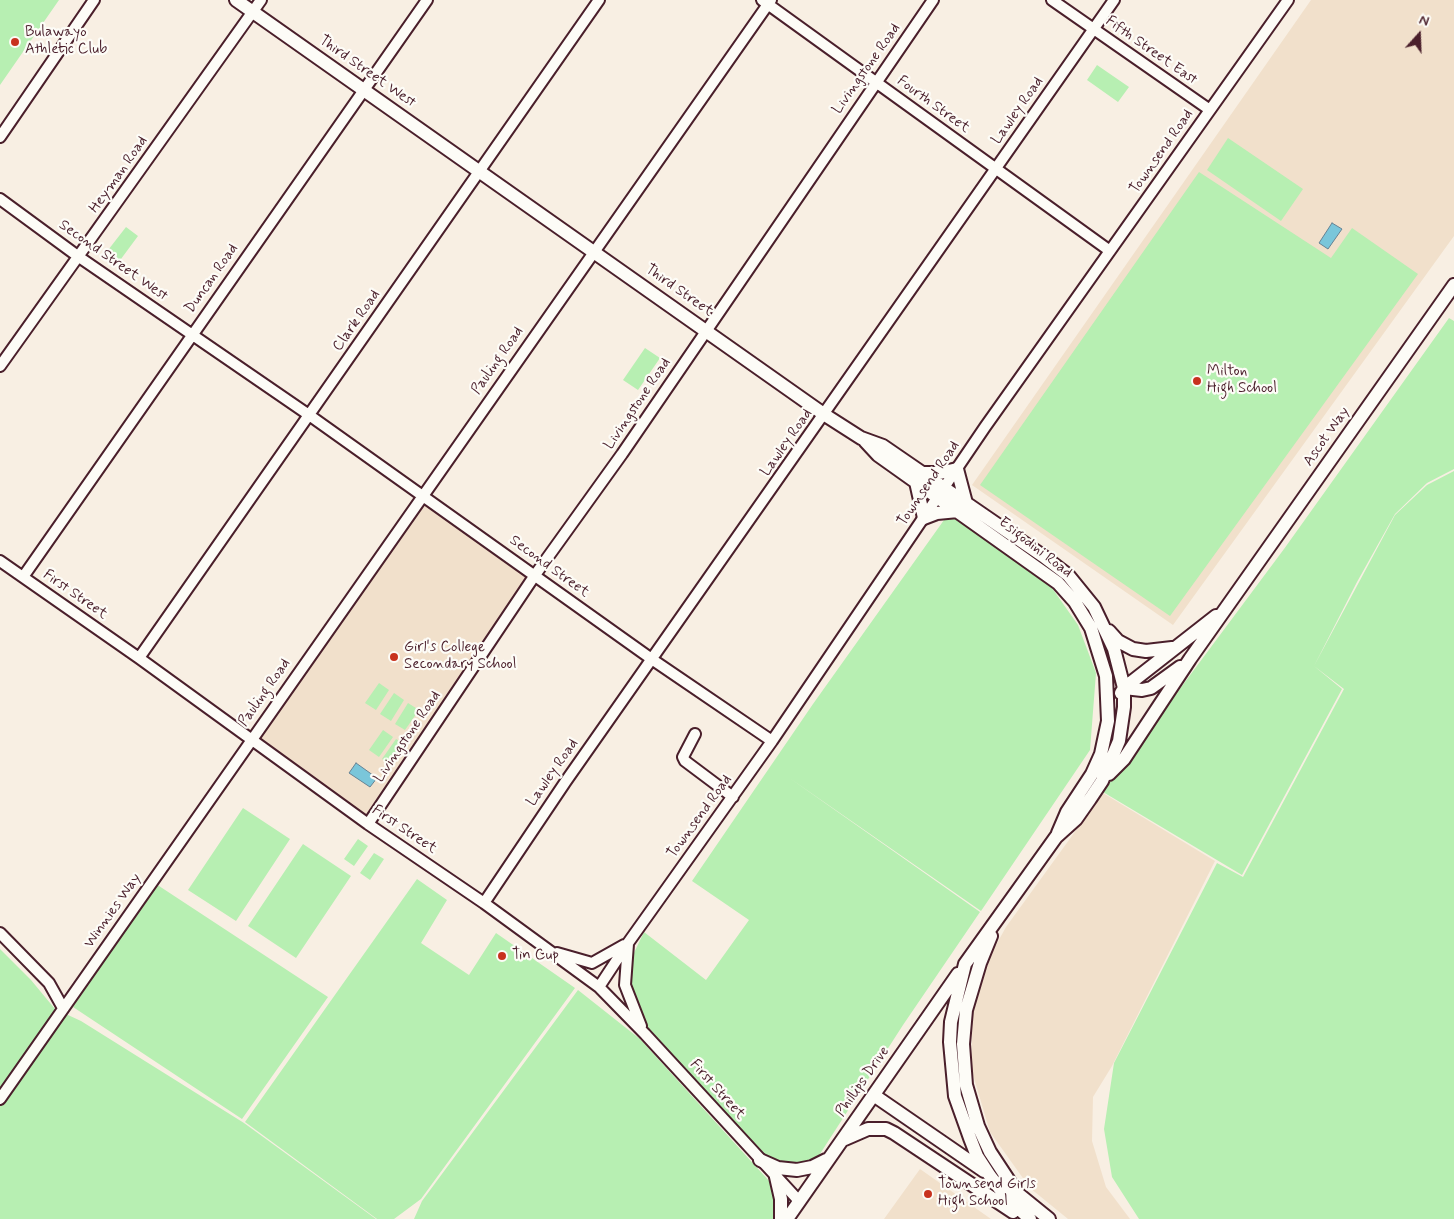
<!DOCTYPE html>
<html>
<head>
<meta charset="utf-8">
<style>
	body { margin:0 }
	#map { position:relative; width:1454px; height:1219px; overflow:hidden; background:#f8efe3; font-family:Mynerve,sans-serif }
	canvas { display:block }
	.north { position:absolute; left:1394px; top:10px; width:50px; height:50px; -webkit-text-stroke:4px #fdfcf7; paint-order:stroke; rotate:20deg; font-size:14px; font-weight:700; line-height:20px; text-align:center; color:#4a1f2b }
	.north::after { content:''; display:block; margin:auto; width:18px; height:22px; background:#4a1f2b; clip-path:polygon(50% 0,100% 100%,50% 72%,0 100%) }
</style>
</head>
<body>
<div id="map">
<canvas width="1454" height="1219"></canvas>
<div class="north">N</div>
</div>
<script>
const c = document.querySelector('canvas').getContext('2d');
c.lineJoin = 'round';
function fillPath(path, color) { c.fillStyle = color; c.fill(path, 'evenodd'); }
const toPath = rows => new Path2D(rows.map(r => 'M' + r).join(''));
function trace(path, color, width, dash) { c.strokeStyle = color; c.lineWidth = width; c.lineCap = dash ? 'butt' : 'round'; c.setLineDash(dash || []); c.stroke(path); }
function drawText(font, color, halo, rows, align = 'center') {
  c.font = font + ' Mynerve,sans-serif'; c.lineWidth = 4.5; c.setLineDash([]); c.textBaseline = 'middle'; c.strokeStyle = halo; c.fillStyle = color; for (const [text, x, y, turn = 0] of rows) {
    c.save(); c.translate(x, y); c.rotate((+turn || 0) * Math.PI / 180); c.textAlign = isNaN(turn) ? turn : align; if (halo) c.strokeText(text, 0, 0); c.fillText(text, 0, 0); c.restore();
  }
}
const built = toPath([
	[1311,0,1454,0,1454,236,1173,625,972,485],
	[423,500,530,575,368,820,255,739],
	[1103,793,1215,861,1112,1066,1093,1097,1092,1141,1106,1187,1130,1219,1068,1219,1030,1188,990,1132,971,1068,973,1001,985,965,1006,927],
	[920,1169,991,1219,884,1219]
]);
const green = toPath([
	[0,0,59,0,0,85],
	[1097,65,1129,87,1118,102,1087,80],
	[1228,138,1303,189,1281,221,1207,170],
	[1199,172,1331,258,1352,228,1418,274,1170,616,980,485],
	[126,227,138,236,118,263,105,254],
	[1449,318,1454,321,1454,469,1427,483,1395,514,1357,582,1314,666,1342,689,1242,875,1103,792,1284,549],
	[645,348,660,358,638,390,623,380],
	[1454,471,1454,1219,1139,1219,1112,1177,1104,1129,1114,1063,1217,863,1243,877,1344,689,1314,666,1395,515,1427,485],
	[955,516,1052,588,1078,625,1096,673,1090,750,981,911,788,777,980,912,903,1025,818,1157,792,1166,758,1152,646,1029,633,1003,628,972,632,957,644,932,706,980,749,920,692,881,813,704,944,520],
	[379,683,389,690,376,710,365,703],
	[394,693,404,700,391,721,380,714],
	[408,703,419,710,405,730,395,724],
	[383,730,393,737,379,757,369,750],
	[396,739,406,745,392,766,382,759],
	[243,808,290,839,236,921,188,890],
	[358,839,368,846,354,866,344,859],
	[303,844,351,876,296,958,248,926],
	[374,853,384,859,370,880,360,873],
	[417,879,447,900,421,943,469,975,496,933,575,988,421,1199,394,1219,377,1219,245,1122],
	[156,884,328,997,242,1119,73,1007],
	[0,949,31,980,55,1009,81,1021,244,1123,376,1219,0,1219],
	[578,990,640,1039,770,1182,776,1200,775,1219,414,1219,422,1201]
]);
const water = toPath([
	[1332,223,1342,229,1328,249,1319,243,1332,223],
	[356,763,377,778,370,787,349,773,356,763]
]);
const minor = toPath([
	[762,0,1110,251],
	[1052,0,1210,110],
	[0,137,94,0],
	[0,199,79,257,309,415,653,660,772,741],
	[0,366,261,0],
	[0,561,139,658,368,824,484,903,599,987,645,1034,799,1201],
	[23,577,427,0],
	[139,658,599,0],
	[695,734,683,757,685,761,733,797],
	[368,824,535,575,622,454,933,0],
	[484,903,566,781,1114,0],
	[0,933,49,983,63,1008],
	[628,944,625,985,641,1026],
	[557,953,592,963,624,945],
	[599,987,628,943,772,741,985,427,1288,0],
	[0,1099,771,0]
]);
const major = toPath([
	[236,0,825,415,861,438,883,446,1043,556,1068,575,1094,607,1114,649,1124,688,1124,707,1119,741,1102,781,1090,799,1076,819,1056,837,965,964,951,1022,950,1042,955,1096,970,1138,977,1156,990,1176,1007,1198,1030,1219],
	[865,441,878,455,1058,583,1075,602,1091,628,1106,676,1108,721,1101,754,1092,774,1067,812,1058,833],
	[923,473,940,473,957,469,966,503],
	[916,482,924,518,937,513,958,511],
	[1109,631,1118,641,1133,649,1146,651,1172,648],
	[1124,688,1142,690,1151,688,1180,667],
	[1121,693,1124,688,1216,616],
	[1109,774,1124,759,1190,659,1454,285],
	[991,936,980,963,966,1010,963,1044,966,1085,978,1126,990,1152,1017,1193,1049,1219],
	[875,1096,984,1171],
	[845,1139,868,1129,886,1129,894,1133,1013,1212],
	[760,1160,778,1168,797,1170,812,1167,826,1160],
	[776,1177,781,1199,781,1219],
	[787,1219,958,974]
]);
const markers = [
	[15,42,5,"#c8321e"],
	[1197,381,5,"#c8321e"],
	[394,657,5,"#c8321e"],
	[502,956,5,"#c8321e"],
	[928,1194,5,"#c8321e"]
];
const poiNames = [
	["Bulawayo",25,33],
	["Athletic Club",25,50],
	["Milton",1207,372],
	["High School",1207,389],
	["Girl's College",404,648],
	["Secondary School",404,665],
	["Tin Cup",512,956],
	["Townsend Girls",938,1185],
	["High School",938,1202]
];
const streetNames = [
	["Fifth Street East",1151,51,35],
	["Livingstone Road",867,69,-55],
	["Third Street West",367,72,35],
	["Fourth Street",933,105,36],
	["Lawley Road",1018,111,-55],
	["Townsend Road",1162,152,-55],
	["Heyman Road",119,175,-55],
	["Second Street West",113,261,35],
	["Duncan Road",212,279,-55],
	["Third Street",679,291,35],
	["Clark Road",357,321,-55],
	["Pauling Road",498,361,-55],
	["Livingstone Road",638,404,-56],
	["Ascot Way",1327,437,-55],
	["Lawley Road",787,443,-55],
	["Townsend Road",929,484,-56],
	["Esigodini Road",1035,548,38],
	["Second Street",549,567,36],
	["First Street",75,595,35],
	["Pauling Road",265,693,-55],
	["Livingstone Road",408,737,-56],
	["Lawley Road",553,773,-55],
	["Townsend Road",700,817,-54],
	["First Street",404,830,34],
	["Winnies Way",113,911,-55],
	["Phillips Drive",863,1082,-55],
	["First Street",717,1090,48]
];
fillPath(built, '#f1e0cb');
fillPath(green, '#b7efb2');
fillPath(water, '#7ac6da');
trace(water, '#678394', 1);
trace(minor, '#4a1f2b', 14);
trace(major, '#4a1f2b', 16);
trace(minor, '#fdfcf7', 10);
trace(major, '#fdfcf7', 12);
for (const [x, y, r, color] of markers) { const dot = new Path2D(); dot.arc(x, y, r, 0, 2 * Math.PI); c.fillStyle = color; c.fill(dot); trace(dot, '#fdfcf7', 2); }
drawText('15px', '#4a1f2b', '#fdfcf7', poiNames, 'left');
drawText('15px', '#4a1f2b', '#fdfcf7', streetNames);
</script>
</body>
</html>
